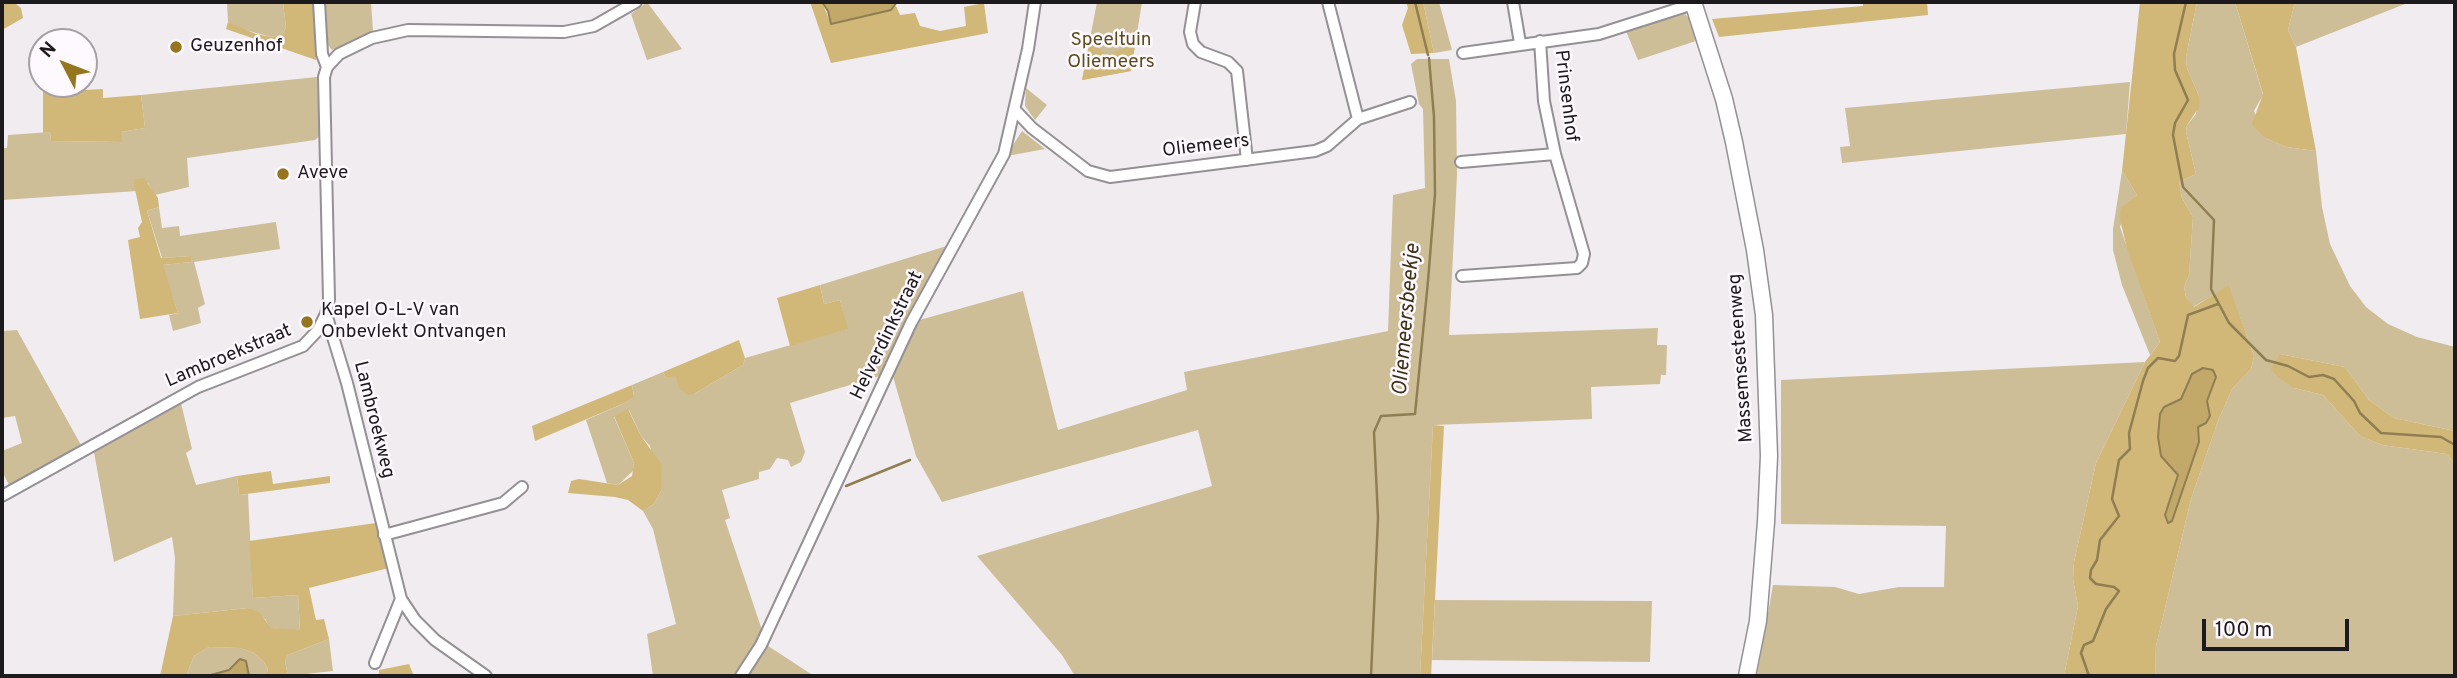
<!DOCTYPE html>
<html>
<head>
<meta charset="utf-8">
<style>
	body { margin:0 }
	#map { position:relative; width:2457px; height:678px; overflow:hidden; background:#f0ecf0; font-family:Overpass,sans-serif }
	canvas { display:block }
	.frame { position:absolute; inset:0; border:4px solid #1c1a1c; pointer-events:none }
	.north { position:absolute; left:28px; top:28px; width:70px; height:70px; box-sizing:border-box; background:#fef9fe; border:2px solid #a4a0a4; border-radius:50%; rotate:312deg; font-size:19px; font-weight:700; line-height:28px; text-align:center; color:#1c1a1c }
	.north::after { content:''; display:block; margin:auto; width:24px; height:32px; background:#95761e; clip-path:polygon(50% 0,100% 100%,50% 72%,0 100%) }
	.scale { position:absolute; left:2202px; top:619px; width:147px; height:32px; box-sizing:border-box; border:4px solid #1c1a1c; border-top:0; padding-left:9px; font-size:21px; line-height:24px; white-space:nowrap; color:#1c1a1c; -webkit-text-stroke:5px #fef9fe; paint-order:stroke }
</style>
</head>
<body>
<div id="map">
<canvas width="2457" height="678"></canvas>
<div class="frame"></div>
<div class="north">N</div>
<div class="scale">100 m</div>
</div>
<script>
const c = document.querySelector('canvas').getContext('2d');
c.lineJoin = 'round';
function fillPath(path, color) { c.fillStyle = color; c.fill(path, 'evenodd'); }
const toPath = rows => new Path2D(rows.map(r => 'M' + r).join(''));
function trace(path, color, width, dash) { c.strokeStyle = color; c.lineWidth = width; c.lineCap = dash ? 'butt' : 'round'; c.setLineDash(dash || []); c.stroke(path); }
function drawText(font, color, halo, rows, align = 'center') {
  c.font = font + ' Overpass,sans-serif'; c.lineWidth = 5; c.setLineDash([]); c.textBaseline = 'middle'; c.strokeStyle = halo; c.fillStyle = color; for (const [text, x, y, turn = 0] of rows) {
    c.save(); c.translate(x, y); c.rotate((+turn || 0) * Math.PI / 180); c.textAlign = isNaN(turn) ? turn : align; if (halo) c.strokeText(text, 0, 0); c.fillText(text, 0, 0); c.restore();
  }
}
const green = toPath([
	[227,2,283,2,286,27,282,35,271,37,238,28,228,22],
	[324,2,371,2,373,32,332,50,327,44],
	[647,2,682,49,647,60,631,14],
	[1097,2,1142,2,1131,71,1082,80],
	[1423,2,1439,2,1452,50,1434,53],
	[2197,2,2235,2,2263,95,2254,111,2265,138,2286,147,2316,151,2322,207,2330,244,2350,286,2366,307,2388,324,2417,337,2455,347,2455,431,2394,418,2369,400,2345,367,2280,354,2294,388,2323,395,2360,436,2382,445,2447,454,2455,464,2455,676,2155,676,2156,646,2191,499,2218,421,2232,389,2251,369,2254,356,2229,286,2193,307,2186,297,2184,287,2189,275,2193,217,2182,198,2179,182,2196,174,2186,132,2187,125,2196,114,2199,96,2187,68,2186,57],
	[2295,2,2410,2,2296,47,2288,30],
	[1685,14,1690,19,1696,41,1638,60,1626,31],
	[1417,59,1449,59,1456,101,1457,175,1449,335,1658,328,1657,345,1667,345,1666,375,1661,375,1660,384,1591,387,1592,419,1433,425,1420,676,1075,676,1062,655,977,556,1212,486,1198,430,942,502,916,456,892,373,916,321,1023,291,1058,430,1187,390,1184,372,1388,331,1393,195,1425,188,1423,109,1419,104,1411,64],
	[317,77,320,136,315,140,187,158,189,187,155,195,148,183,133,180,137,191,2,200,2,148,7,148,8,135,50,132,51,141,121,142,121,132,145,128,141,95],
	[2130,82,2126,134,1842,163,1840,147,1850,146,1845,108],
	[1026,88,1047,105,1035,120,1025,106],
	[1022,131,1045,149,1007,156,1011,148],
	[2122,171,2137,195,2130,201,2120,227,2160,342,2150,355,2122,285,2113,250,2113,229],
	[159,207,162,228,179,226,180,236,276,222,280,249,194,262,205,304,198,308,201,323,173,331,169,315,178,313,162,265,191,262,191,256,162,258,147,211],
	[950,245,883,375,790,403,805,452,801,462,791,467,788,460,777,458,770,469,759,472,759,479,722,490,730,518,725,520,763,633,738,676,653,676,647,634,676,624,653,529,643,511,654,504,661,491,650,446,641,436,629,410,614,417,634,463,633,471,618,485,607,483,586,420,627,402,634,395,632,385,663,372,666,378,676,375,694,394,743,365,745,358,847,329,840,300,824,304,820,285],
	[17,330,81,445,9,485,2,471,2,451,22,443,15,416,2,418,2,331],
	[2145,362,2096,463,2074,562,2073,579,2078,606,2064,676,1757,676,1773,585,1835,587,1859,594,1899,587,1944,587,1946,526,1781,524,1781,380],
	[181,403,192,449,186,453,196,485,237,476,239,495,248,494,253,598,298,595,300,631,270,628,265,619,248,608,173,616,175,558,172,537,114,562,94,452],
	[1435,600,1652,601,1650,662,1432,660],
	[329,639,333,671,288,676,285,661,288,655],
	[765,644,811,674,818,676,745,676],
	[209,647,240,648,254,653,264,662,268,670,265,676,249,676,246,665,207,676,186,676,194,656]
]);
const forest = toPath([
	[2,2,16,4,21,8,23,18,2,30],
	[283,2,315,2,316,60,226,29,228,22,256,34,271,37,282,35,286,27],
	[810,2,822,2,831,24,896,6,900,15,915,13,920,26,940,31,966,26,964,7,984,3,988,33,831,63],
	[1406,2,1423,2,1434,53,1411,54,1402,25,1408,8],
	[1863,2,1927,2,1928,15,1719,37,1712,19,1863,6],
	[2140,2,2197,2,2186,57,2187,68,2199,96,2200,106,2187,125,2186,132,2196,174,2179,182,2182,198,2193,217,2189,275,2184,287,2186,297,2194,307,2229,285,2254,356,2251,369,2232,389,2218,421,2191,499,2156,646,2155,676,2064,676,2078,606,2073,579,2074,562,2096,463,2145,362,2160,342,2127,249,2119,215,2121,208,2137,195,2122,171],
	[2235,2,2295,2,2288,30,2296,47,2316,151,2286,147,2265,138,2252,124,2263,94],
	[1090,42,1107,55,1135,45,1131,71,1082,80],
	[103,89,103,98,141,95,145,128,121,132,122,142,51,141,50,132,43,133,43,92],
	[144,178,158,198,159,207,147,211,161,258,191,256,191,262,163,265,178,313,140,319,128,240,140,237,138,228,142,222,133,180],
	[820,285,824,304,840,300,848,329,790,346,777,298],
	[739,340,745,358,743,365,694,394,688,395,679,388,676,376,666,378,663,372],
	[2280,354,2345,367,2369,400,2394,418,2455,431,2455,464,2447,454,2382,445,2360,436,2323,395,2294,388,2278,377,2271,369],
	[632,385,634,396,627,402,535,441,532,426],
	[628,409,641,436,662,465,661,491,654,504,643,511,628,500,615,497,568,493,571,481,579,479,618,485,632,476,634,463,614,416],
	[1433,425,1444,426,1431,676,1420,676],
	[271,471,273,484,330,476,330,483,239,495,237,476],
	[376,523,389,568,309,588,316,620,324,619,329,639,288,655,285,661,288,676,265,676,268,670,264,662,254,653,240,648,209,647,194,656,186,676,160,676,173,616,248,608,259,612,271,628,300,630,298,595,253,598,249,541],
	[409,664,414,676,379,676,379,670]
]);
const water = toPath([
	[822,2,897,2,891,10,831,24,828,11,822,2],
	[2203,368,2213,370,2216,377,2207,401,2210,416,2206,423,2198,427,2199,442,2172,521,2168,523,2165,515,2178,475,2161,456,2158,437,2160,414,2164,407,2181,399,2192,374,2203,368],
	[240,659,246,661,249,676,207,676,229,670,240,659]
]);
const stream = toPath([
	[1415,2,1428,55],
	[2186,2,2174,54,2175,70,2188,100,2175,123,2173,135,2183,187,2214,220,2211,289,2229,323,2266,360,2288,366,2309,377,2323,375,2334,379,2354,401,2360,413,2381,433,2441,437,2455,445],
	[846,486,910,460],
	[1371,676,1378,518,1374,432,1381,416,1415,414,1428,281,1435,194,1434,117,1429,58],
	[2089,676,2081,653,2084,645,2093,641,2106,609,2119,591,2114,587,2096,584,2090,578,2091,570,2097,560,2100,540,2119,516,2112,499,2119,460,2130,449,2129,433,2143,381,2148,368,2158,358,2175,361,2179,356,2188,315,2218,304]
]);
const street = toPath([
	[319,2,322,54,327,67],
	[1195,2,1190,32,1193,44,1201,52,1228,62,1237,71,1247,160],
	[1328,2,1358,119],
	[1513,2,1520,43],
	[1463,53,1599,34,1693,4],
	[1015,110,1032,128,1088,171,1110,177,1315,151,1327,146,1358,119,1410,102],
	[1461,162,1555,154],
	[1462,276,1577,268,1582,263,1584,254,1555,154,1544,101,1540,41],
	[326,314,347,383,401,599,415,620,435,640,486,676],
	[2,496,198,387,303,346,318,330,326,314,329,299,324,77,327,67,339,54,372,38,408,30,564,32,594,26,636,2],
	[384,535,503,503,522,487],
	[375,663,401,599],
	[741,676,761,645,911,323,1004,154,1028,49,1035,2]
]);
const secondary = toPath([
	[1693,2,1724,99,1734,142,1755,250,1764,315,1769,456,1766,522,1758,621,1747,676]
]);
const markers = [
	[176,47,7,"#95761e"],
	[283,174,7,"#95761e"],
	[307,322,7,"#95761e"]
];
const parkNames = [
	["Speeltuin",1111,41],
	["Oliemeers",1111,63]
];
const poiNames = [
	["Geuzenhof",190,47],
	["Aveve",297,174],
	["Kapel O-L-V van",321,311],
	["Onbevlekt Ontvangen",321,333]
];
const streetNames = [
	["Prinsenhof",1565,96,83],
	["Oliemeers",1206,147,-7],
	["Helverdinkstraat",888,336,-64],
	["Lambroekstraat",229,357,-23],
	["Massemsesteenweg",1742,358,-94],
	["Lambroekweg",373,420,76]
];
const waterNames = [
	["Oliemeersbeekje",1408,320,-85]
];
fillPath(green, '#cdbe98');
fillPath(forest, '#d1b879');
fillPath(water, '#c2a96a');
trace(water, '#907e53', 2);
trace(stream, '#907e53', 2.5);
trace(street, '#949094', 14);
trace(secondary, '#949094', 19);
trace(street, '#fff', 10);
trace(secondary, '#fff', 16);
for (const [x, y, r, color] of markers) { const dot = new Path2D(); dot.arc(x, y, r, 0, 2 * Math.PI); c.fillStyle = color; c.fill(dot); trace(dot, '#fef9fe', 2.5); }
drawText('19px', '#5d4b1a', '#fef9fe', parkNames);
drawText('19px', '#1c1a1c', '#fef9fe', poiNames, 'left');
drawText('19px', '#1c1a1c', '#fef9fe', streetNames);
drawText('italic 21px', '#3c3115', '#fef9fe', waterNames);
</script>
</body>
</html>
